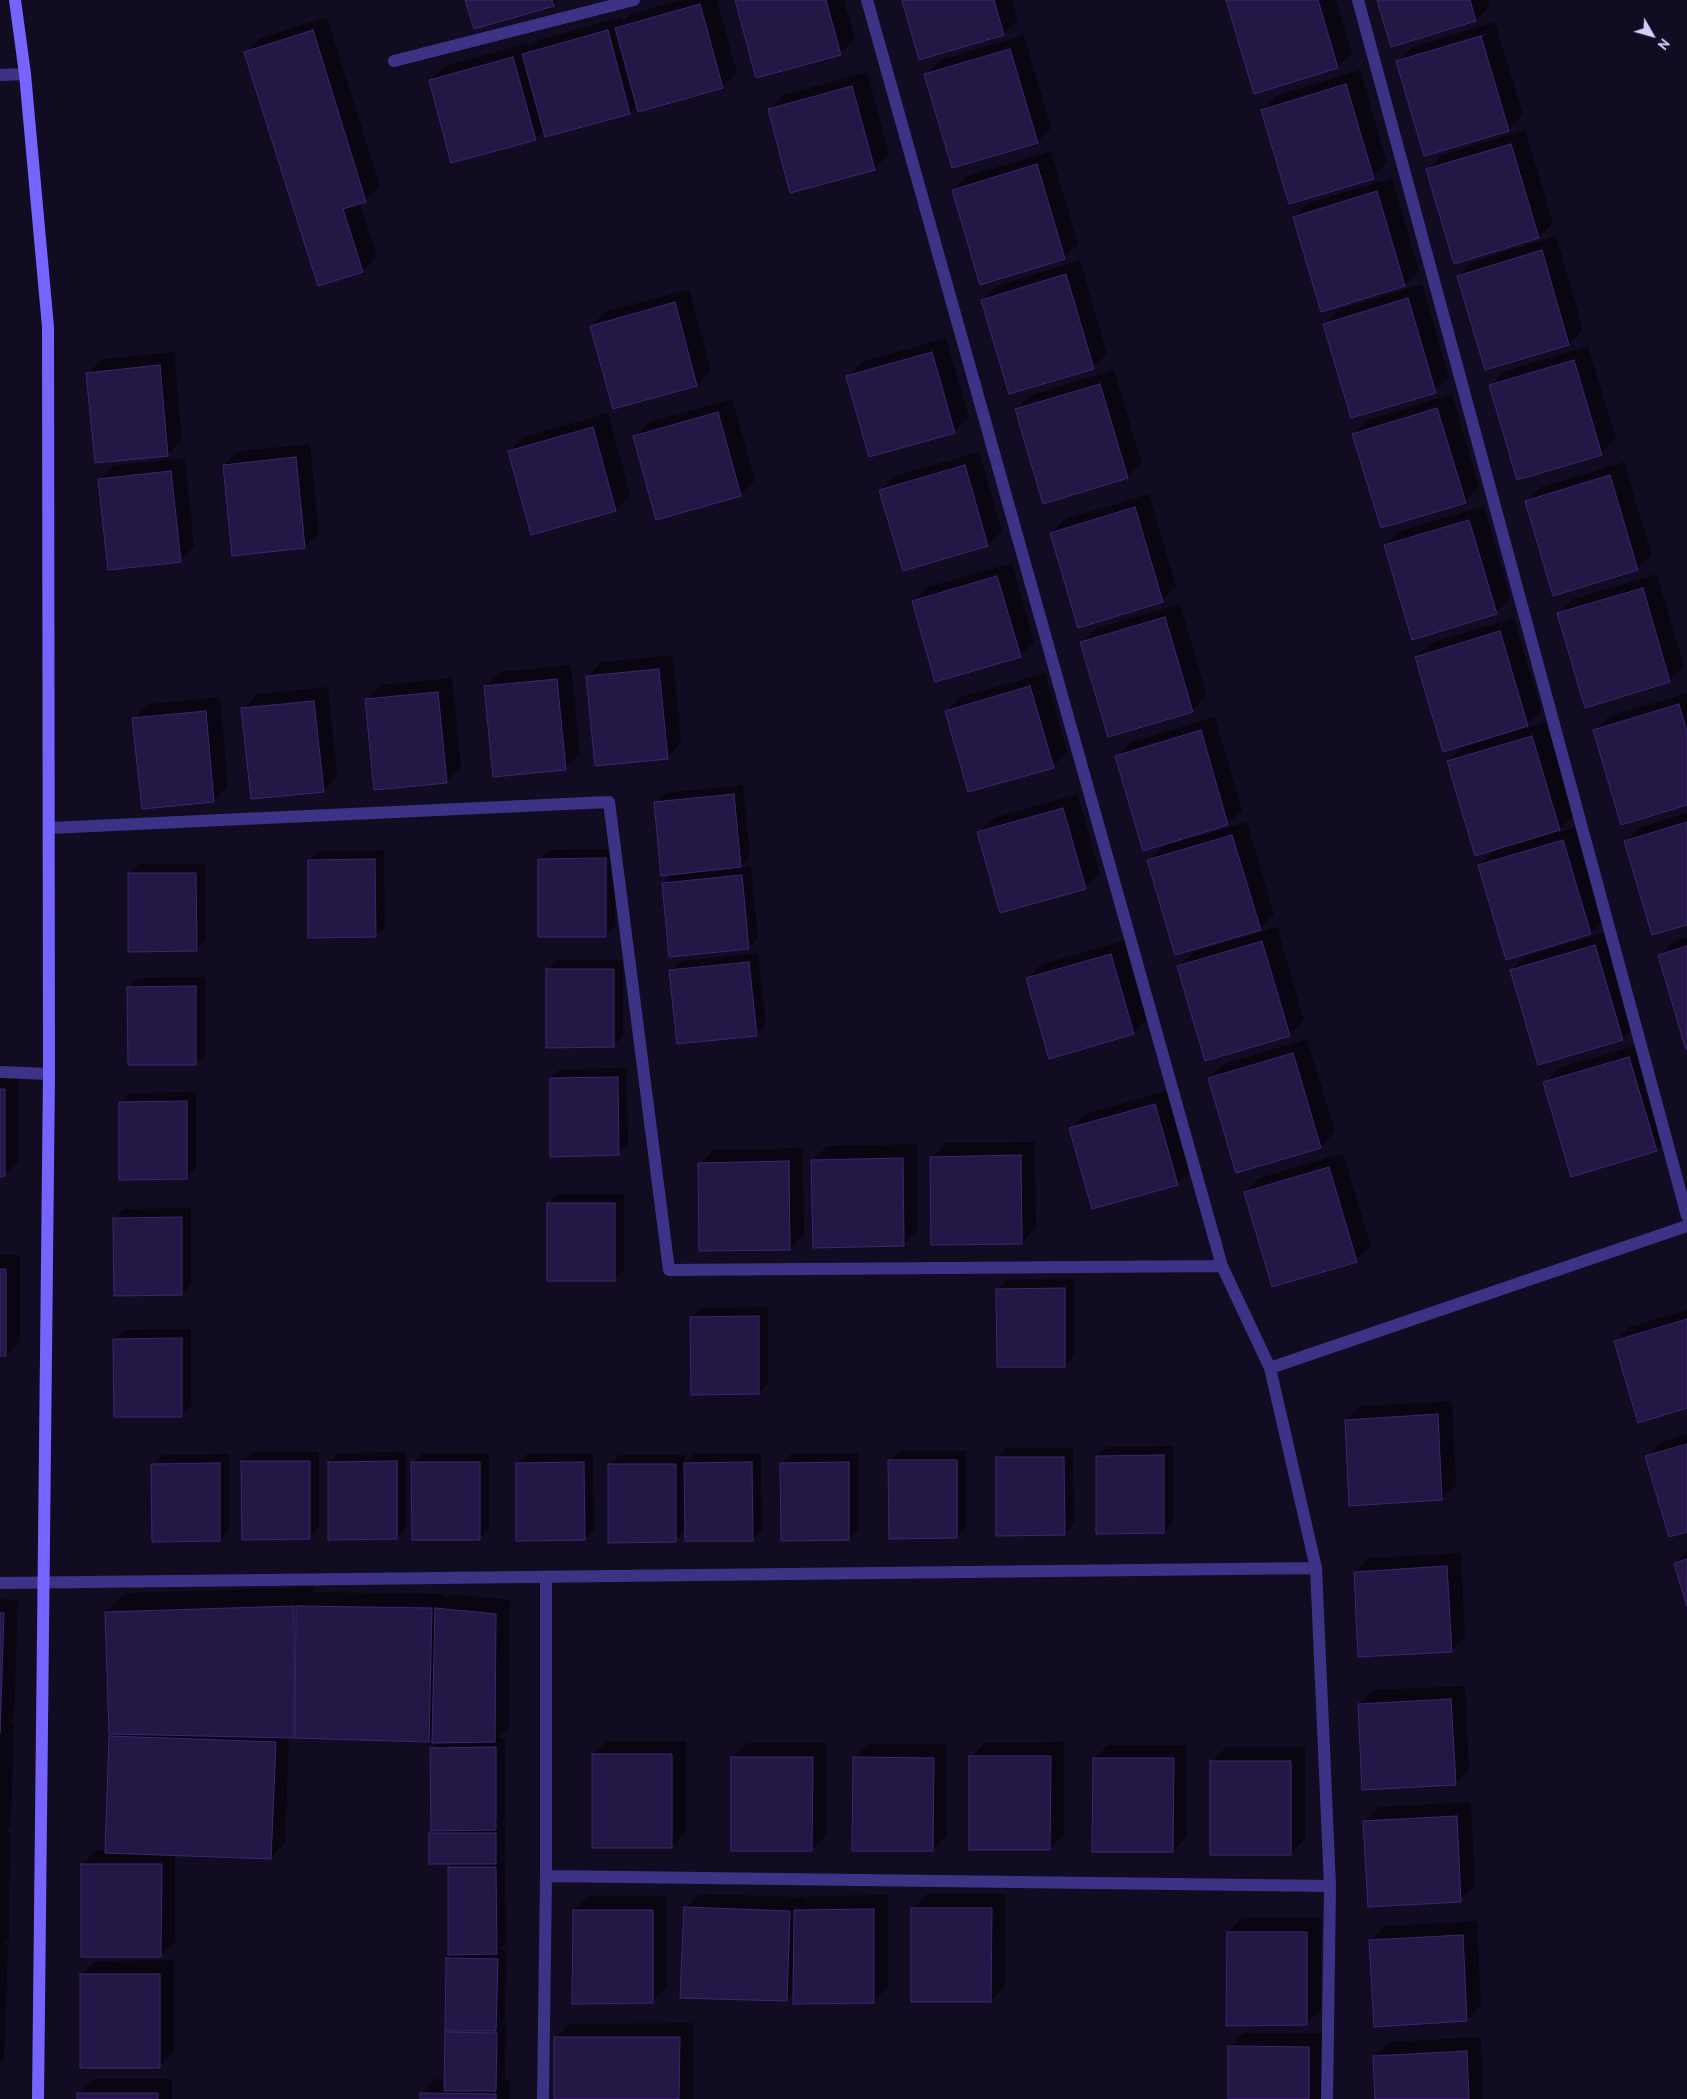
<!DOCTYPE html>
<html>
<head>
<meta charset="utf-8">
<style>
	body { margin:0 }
	#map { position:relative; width:1687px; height:2099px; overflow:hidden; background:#120c23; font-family:"PT Sans",sans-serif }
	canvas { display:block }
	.north { position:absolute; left:1627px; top:10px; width:50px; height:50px; -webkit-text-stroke:4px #120c23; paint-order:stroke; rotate:128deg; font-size:14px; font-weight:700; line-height:20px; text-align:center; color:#d7cdff }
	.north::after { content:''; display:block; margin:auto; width:18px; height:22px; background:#d7cdff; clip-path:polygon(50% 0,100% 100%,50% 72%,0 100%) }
</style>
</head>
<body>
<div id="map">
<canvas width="1687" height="2099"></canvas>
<div class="north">N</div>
</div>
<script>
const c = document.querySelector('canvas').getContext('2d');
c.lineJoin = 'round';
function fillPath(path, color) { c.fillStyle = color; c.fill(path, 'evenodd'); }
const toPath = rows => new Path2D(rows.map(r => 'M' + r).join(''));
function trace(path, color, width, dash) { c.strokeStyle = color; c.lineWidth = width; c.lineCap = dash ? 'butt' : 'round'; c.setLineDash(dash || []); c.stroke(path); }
const shadow = toPath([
	[467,0,558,0,553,5],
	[681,0,717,0,737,72,722,87,637,105,630,113,546,136,544,130,535,139,430,80,444,66,528,43,529,48,538,40,622,17,623,22,631,14],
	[737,0,844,0,855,39,841,53,757,77],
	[903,0,1012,0,1018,20,1004,34],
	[1227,0,1336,0,1352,53,1338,67],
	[1379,0,1488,0,1490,6,1476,20],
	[327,17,380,186,365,200,359,202,377,256,362,271,246,53,260,38],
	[1495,22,1523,115,1509,129,1398,62,1412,47],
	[1487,33,1487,35,1413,58,1413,55],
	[1024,35,1051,128,1037,142,926,74,940,60],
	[1360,70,1387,163,1373,177,1262,110,1276,96],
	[867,72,889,154,875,168,791,192,769,110,783,95],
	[1525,130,1553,223,1539,237,1428,170,1442,155],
	[1051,151,1078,244,1064,258,953,190,967,176],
	[1392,178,1419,271,1405,285,1294,217,1308,203],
	[1556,236,1583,329,1569,344,1485,369,1458,276,1472,262],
	[1080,260,1107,354,1093,368,982,300,997,286],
	[1422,284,1449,377,1435,391,1324,324,1338,310],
	[689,289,711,371,697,385,591,326,605,312],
	[946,338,969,417,954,432,847,377,862,362],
	[1588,346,1616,439,1601,453,1490,386,1505,371],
	[174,352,182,440,167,455,88,373,102,359],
	[1114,370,1142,463,1127,477,1017,409,1031,395],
	[1452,394,1479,487,1465,501,1354,434,1368,420],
	[732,399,755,480,740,495,635,436,649,422],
	[608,413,630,495,616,510,510,451,524,437],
	[310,444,319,533,304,547,224,465,238,451],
	[979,452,1002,531,988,545,904,569,881,490,895,476],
	[185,458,194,547,180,561,100,479,114,465],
	[1624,462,1652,555,1637,569,1526,502,1541,487],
	[1149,494,1176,586,1162,601,1051,533,1065,519],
	[1484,506,1510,599,1496,613,1385,545,1400,531],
	[1012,563,1034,642,1020,656,913,601,927,587],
	[1657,574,1684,667,1669,681,1559,614,1573,599],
	[1180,604,1207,696,1192,710,1082,643,1096,628],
	[1514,618,1541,710,1527,725,1416,657,1431,643],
	[673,655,681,743,667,758,587,676,602,662],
	[571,665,580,754,565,769,485,687,499,672],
	[1045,673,1067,752,1053,766,946,711,960,697],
	[452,678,461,767,447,782,366,700,381,685],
	[328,687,337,776,323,791,243,709,257,694],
	[1687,693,1687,804,1595,730,1609,716],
	[220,697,228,786,214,801,134,719,148,704],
	[1215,717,1242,810,1227,824,1117,756,1131,742],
	[1546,722,1574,815,1556,833,1578,826,1605,919,1591,933,1507,958,1479,865,1497,848,1448,761,1463,747],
	[743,785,750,857,740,867,751,866,758,938,749,947,663,883,674,873,656,802,665,793],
	[1077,794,1100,873,1085,888,978,833,993,818],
	[1687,813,1687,924,1626,841,1640,827],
	[1247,822,1274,914,1260,929,1149,861,1163,846],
	[615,849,615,926,606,935,539,859,548,850],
	[384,850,385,927,375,936,309,861,318,851],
	[139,864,205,864,206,940,196,950,129,874],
	[1277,927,1304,1020,1290,1034,1206,1059,1178,967,1193,952],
	[1610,931,1637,1024,1623,1039,1511,971,1526,956],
	[1687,937,1687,1048,1660,955,1674,941],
	[1126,940,1148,1019,1134,1033,1027,979,1041,964],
	[758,953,766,1025,756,1034,671,970,680,961],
	[557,960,623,960,623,1036,614,1045,547,970],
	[205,977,205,1054,196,1064,128,988,138,978],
	[1307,1039,1335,1132,1321,1146,1209,1078,1224,1064],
	[1643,1043,1670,1136,1656,1150,1545,1083,1559,1068],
	[627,1068,628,1145,618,1154,551,1078,560,1069],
	[18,1075,19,1161,5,1175,0,1175,0,1076],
	[1169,1090,1192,1169,1177,1184,1070,1129,1085,1114],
	[196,1092,196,1168,187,1178,120,1102,130,1093],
	[1035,1142,1036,1228,1022,1243,931,1158,946,1143],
	[917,1144,918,1230,904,1245,813,1160,827,1146],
	[803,1148,804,1234,790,1249,699,1164,714,1150],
	[1343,1153,1371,1246,1356,1260,1245,1192,1259,1178],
	[557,1194,624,1194,624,1270,615,1279,548,1204],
	[191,1208,191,1284,182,1294,115,1218,124,1209],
	[0,1255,20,1255,20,1341,6,1355,0,1355],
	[1074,1279,1074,1356,1064,1366,997,1290,1007,1280],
	[768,1307,768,1383,759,1393,692,1317,701,1308],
	[1687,1310,1687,1407,1615,1342,1629,1327],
	[191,1329,191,1406,182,1415,114,1339,124,1330],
	[1452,1401,1456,1485,1442,1499,1346,1420,1361,1406],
	[1687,1434,1687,1531,1647,1457,1661,1442],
	[1173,1446,1173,1522,1164,1532,1097,1456,1107,1447],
	[1006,1448,1073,1448,1074,1524,1064,1534,997,1458],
	[899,1451,966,1451,966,1527,957,1537,889,1461],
	[252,1452,319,1452,319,1528,310,1537,243,1462],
	[406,1452,406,1529,397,1538,329,1462,339,1453],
	[422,1453,489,1453,489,1529,480,1538,413,1463],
	[593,1453,594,1530,585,1539,517,1463,527,1454],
	[761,1453,762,1530,752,1539,686,1530,676,1540,609,1465,619,1455,685,1455,685,1463,694,1454],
	[858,1453,858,1530,849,1539,781,1464,791,1454],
	[229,1454,229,1530,220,1540,153,1465,162,1455],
	[1687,1551,1687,1603,1675,1563],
	[1461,1553,1465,1637,1451,1651,1355,1572,1369,1558],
	[313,1587,313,1592,446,1594,445,1599,451,1594,510,1600,509,1726,498,1738,505,1738,505,1820,501,1824,505,1824,505,1854,501,1858,505,1858,506,1943,499,1950,506,1950,505,2020,502,2024,506,2024,505,2080,510,2080,510,2099,421,2099,421,2094,435,2079,445,2079,446,2032,449,2029,447,1959,452,1954,449,1868,454,1863,431,1833,434,1830,431,1748,438,1742,434,1736,429,1740,296,1734,293,1737,289,1736,285,1843,271,1858,175,1854,175,1941,160,1956,82,1864,96,1850,106,1850,110,1736,114,1732,106,1612,125,1593],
	[0,1599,18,1600,14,1718,9,1723,14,1723,11,1826,5,1831,10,1831,9,1940,4,1944,8,1944,4,2060,0,2064],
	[1465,1686,1469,1770,1455,1784,1359,1705,1373,1690],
	[608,1741,686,1741,686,1832,672,1846,593,1755],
	[1064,1742,1064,1834,1050,1849,971,1757,985,1743],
	[747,1743,826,1743,826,1835,812,1850,733,1758],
	[868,1744,947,1744,947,1836,933,1850,854,1758],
	[1108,1745,1187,1745,1187,1836,1173,1851,1094,1759],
	[1226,1747,1305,1747,1305,1839,1290,1854,1211,1762],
	[1471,1802,1475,1886,1460,1900,1365,1822,1379,1807],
	[699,1894,804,1897,804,1901,809,1896,888,1895,888,1987,873,2002,795,1992,787,2000,685,1908],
	[927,1894,1006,1894,1005,1986,991,2001,913,1909],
	[588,1896,667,1896,667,1987,652,2002,574,1910],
	[1242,1918,1321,1918,1321,2010,1306,2024,1228,1932],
	[1477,1921,1481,2006,1467,2020,1371,1940,1385,1926],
	[174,1960,174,2052,159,2067,81,1975,96,1961],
	[693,2023,693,2099,555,2099,555,2038,569,2024],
	[1244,2033,1323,2033,1322,2099,1229,2099,1229,2047],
	[1481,2037,1483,2099,1376,2099,1374,2056,1389,2042],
	[93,2079,172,2079,172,2099,79,2099,79,2093]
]);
const building = toPath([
	[465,0,552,0,554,6,474,29,465,0],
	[735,0,826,0,841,55,756,78,735,0],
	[902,0,994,0,1004,35,919,60,902,0],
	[1226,0,1318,0,1338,68,1254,94,1226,0],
	[1377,0,1470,0,1476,21,1391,47,1377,0],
	[700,4,723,88,638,112,615,28,700,4],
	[313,30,366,202,343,209,363,272,318,286,244,52,313,30],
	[608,30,630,114,545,137,522,54,608,30],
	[1481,36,1509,131,1424,156,1396,61,1481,36],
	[1010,49,1038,143,952,168,924,74,1010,49],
	[513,57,536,140,451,163,429,80,513,57],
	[1346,84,1374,179,1289,204,1261,110,1346,84],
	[852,86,875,170,790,193,768,109,852,86],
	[1511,144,1539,238,1454,264,1426,169,1511,144],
	[1037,164,1065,259,980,285,952,190,1037,164],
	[1377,191,1405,286,1321,312,1293,217,1377,191],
	[1542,250,1569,345,1485,370,1457,276,1542,250],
	[1066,274,1094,369,1009,394,981,300,1066,274],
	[1408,298,1436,393,1351,418,1323,324,1408,298],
	[675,302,697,386,613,409,590,326,675,302],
	[932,352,955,433,869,457,846,376,932,352],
	[1574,360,1602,455,1517,480,1489,385,1574,360],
	[160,365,168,456,95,463,86,373,160,365],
	[1100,384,1128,478,1043,504,1015,409,1100,384],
	[1437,408,1466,503,1381,528,1352,434,1437,408],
	[718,412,741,496,656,520,633,436,718,412],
	[593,427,616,511,531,535,508,451,593,427],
	[296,457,305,548,232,556,223,465,296,457],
	[965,465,988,546,903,571,879,490,965,465],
	[171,471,181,562,108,570,98,479,171,471],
	[1610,475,1638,570,1553,596,1525,501,1610,475],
	[1135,507,1163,602,1078,628,1050,533,1135,507],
	[1469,520,1497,614,1412,640,1384,545,1469,520],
	[997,576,1021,657,935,682,912,601,997,576],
	[1643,588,1670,682,1585,708,1557,613,1643,588],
	[1165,617,1193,712,1108,737,1080,642,1165,617],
	[1500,631,1528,726,1443,752,1415,657,1500,631],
	[659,669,668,759,595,766,586,676,659,669],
	[557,679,566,770,493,777,484,686,557,679],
	[1030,686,1054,768,968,792,945,711,1030,686],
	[438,692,447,783,374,790,365,699,438,692],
	[314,701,324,792,251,799,241,708,314,701],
	[1679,704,1687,732,1687,805,1621,825,1593,730,1679,704],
	[206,711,214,802,142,809,132,718,206,711],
	[1201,730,1228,825,1143,851,1115,756,1201,730],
	[1532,736,1560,830,1475,856,1447,761,1532,736],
	[734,794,741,867,661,876,654,802,734,794],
	[1063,808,1086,889,1000,913,977,832,1063,808],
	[1687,822,1687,925,1652,935,1624,841,1687,822],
	[1232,835,1261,930,1175,955,1147,860,1232,835],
	[1563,840,1591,934,1506,960,1478,865,1563,840],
	[606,858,606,937,538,937,538,859,606,858],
	[375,859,376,937,308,938,308,860,375,859],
	[128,873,196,873,197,951,128,952,128,873],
	[742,875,749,949,669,957,662,883,742,875],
	[1262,941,1290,1036,1205,1061,1177,966,1262,941],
	[1595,945,1623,1040,1538,1065,1510,970,1595,945],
	[1687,946,1687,1049,1686,1050,1658,955,1687,946],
	[1111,954,1134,1034,1049,1059,1026,978,1111,954],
	[749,962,757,1036,677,1044,669,970,749,962],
	[546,969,614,969,614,1047,546,1048,546,969],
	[196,986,196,1065,128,1065,127,987,196,986],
	[1293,1053,1321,1148,1236,1173,1208,1078,1293,1053],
	[1629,1057,1657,1151,1571,1177,1543,1082,1629,1057],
	[618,1077,619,1155,550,1157,550,1078,618,1077],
	[0,1089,5,1089,5,1176,0,1177,0,1089],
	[187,1101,187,1179,119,1180,119,1102,187,1101],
	[1155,1104,1178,1185,1092,1209,1069,1128,1155,1104],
	[1021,1155,1022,1244,931,1245,930,1157,1021,1155],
	[903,1158,904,1246,813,1248,811,1160,903,1158],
	[789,1161,790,1250,699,1251,698,1163,789,1161],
	[1329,1167,1357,1262,1272,1287,1244,1192,1329,1167],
	[547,1203,615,1203,615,1281,547,1281,547,1203],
	[182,1217,182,1295,114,1296,113,1218,182,1217],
	[0,1269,6,1269,6,1356,0,1356,0,1269],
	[1065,1288,1065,1367,997,1367,996,1289,1065,1288],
	[759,1316,759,1394,691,1395,690,1317,759,1316],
	[1687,1319,1687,1408,1638,1423,1614,1341,1687,1319],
	[182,1338,182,1417,114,1417,113,1339,182,1338],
	[1438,1414,1442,1500,1349,1506,1345,1420,1438,1414],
	[1687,1444,1687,1532,1669,1537,1645,1456,1687,1444],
	[1164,1455,1164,1533,1096,1534,1096,1456,1164,1455],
	[996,1457,1064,1457,1065,1535,996,1536,996,1457],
	[888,1460,957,1460,957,1538,889,1539,888,1460],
	[241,1461,310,1461,310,1539,242,1540,241,1461],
	[397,1461,397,1539,328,1540,328,1462,397,1461],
	[411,1462,480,1462,480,1540,412,1540,411,1462],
	[584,1462,585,1540,516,1541,516,1463,584,1462],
	[752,1462,753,1541,685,1541,684,1463,752,1462],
	[849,1462,849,1540,781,1541,780,1463,849,1462],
	[220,1463,220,1541,152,1542,151,1464,220,1463],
	[608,1464,676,1464,676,1542,608,1543,608,1464],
	[1687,1559,1687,1607,1674,1563,1687,1559],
	[1447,1566,1452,1652,1358,1657,1354,1572,1447,1566],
	[294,1606,294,1738,109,1734,105,1612,294,1606],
	[296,1606,432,1608,429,1742,295,1738,296,1606],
	[435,1608,496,1614,495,1742,432,1743,435,1608],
	[0,1613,4,1613,0,1733,0,1613],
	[1451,1699,1456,1785,1362,1790,1358,1704,1451,1699],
	[109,1736,276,1742,271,1859,105,1853,109,1736],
	[496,1747,496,1830,431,1831,430,1748,496,1747],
	[592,1754,672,1754,672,1848,592,1848,592,1754],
	[969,1756,1051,1756,1050,1850,969,1850,969,1756],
	[731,1757,813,1757,812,1851,731,1851,731,1757],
	[853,1757,934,1758,933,1851,852,1851,853,1757],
	[1093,1758,1174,1758,1173,1852,1092,1852,1093,1758],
	[1210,1761,1291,1761,1291,1855,1210,1855,1210,1761],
	[1457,1816,1461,1902,1368,1907,1363,1821,1457,1816],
	[429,1833,496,1833,496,1864,429,1864,429,1833],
	[81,1864,162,1864,161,1957,81,1957,81,1864],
	[448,1867,496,1867,497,1954,448,1955,448,1867],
	[684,1907,790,1911,787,2001,680,1998,684,1907],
	[911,1908,992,1908,991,2002,911,2002,911,1908],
	[874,1909,874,2003,793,2004,794,1910,874,1909],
	[573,1910,653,1910,653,2003,572,2004,573,1910],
	[1227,1932,1307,1932,1307,2025,1226,2026,1227,1932],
	[1463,1935,1467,2021,1374,2027,1369,1940,1463,1935],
	[446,1958,498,1959,496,2031,445,2031,446,1958],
	[80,1974,160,1974,160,2068,80,2068,80,1974],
	[445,2032,497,2033,496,2091,444,2091,445,2032],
	[554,2037,680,2037,679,2099,554,2099,554,2037],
	[1228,2046,1309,2047,1309,2099,1228,2099,1228,2046],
	[1467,2051,1469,2099,1375,2099,1373,2056,1467,2051],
	[77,2093,158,2093,158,2099,77,2099,77,2093],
	[420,2093,496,2094,496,2099,420,2099,420,2093]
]);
const street = toPath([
	[867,0,1222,1266,1270,1368,1316,1568,1330,1886,1327,2099],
	[1358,0,1687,1216],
	[394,61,634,0],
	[0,75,25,74],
	[50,828,609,802,669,1270,1222,1266],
	[0,1072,49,1074],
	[1270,1368,1687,1226],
	[0,1583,1316,1568],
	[546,1876,1330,1886],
	[543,2099,546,1876,546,1578]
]);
const secondary = toPath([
	[15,0,25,74,48,327,49,1074,38,2099]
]);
fillPath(shadow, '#0007');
fillPath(building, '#241645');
trace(building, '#3c2673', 1);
trace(street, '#3d3386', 12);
trace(secondary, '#7564ff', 12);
</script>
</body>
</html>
